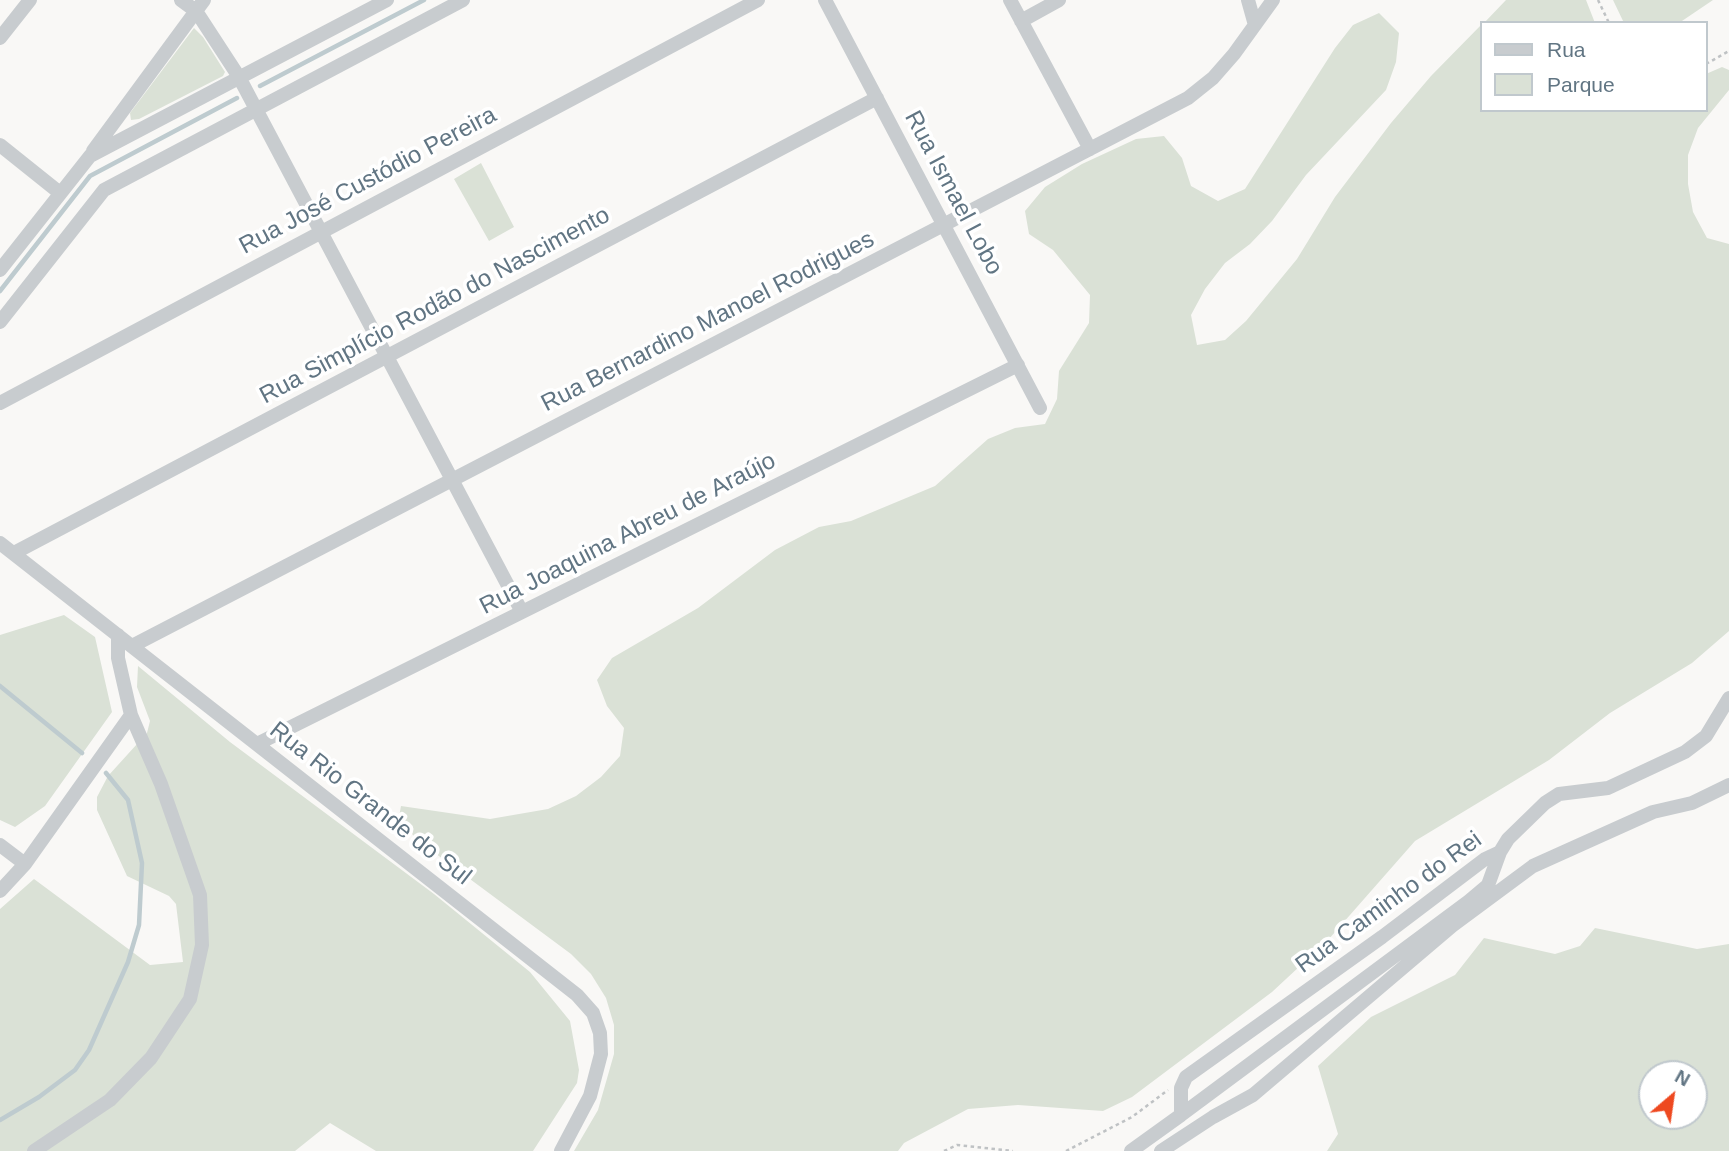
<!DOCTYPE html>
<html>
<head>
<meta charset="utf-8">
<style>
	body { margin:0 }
	#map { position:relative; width:1729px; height:1151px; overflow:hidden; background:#f9f8f6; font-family:Arial,sans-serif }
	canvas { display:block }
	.legend { position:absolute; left:1480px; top:21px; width:228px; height:91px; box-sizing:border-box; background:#fff; border:2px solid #c0c8cd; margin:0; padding:9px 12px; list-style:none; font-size:21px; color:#617583 }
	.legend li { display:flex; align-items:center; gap:14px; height:35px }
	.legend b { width:35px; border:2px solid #c0c8cd }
	.north { position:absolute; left:1638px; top:1060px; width:70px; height:70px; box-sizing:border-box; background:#fff; border:2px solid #c0c8cd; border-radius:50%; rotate:29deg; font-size:19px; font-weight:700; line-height:28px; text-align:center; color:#617583 }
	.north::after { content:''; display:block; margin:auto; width:24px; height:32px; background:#ee4920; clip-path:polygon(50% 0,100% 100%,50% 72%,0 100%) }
</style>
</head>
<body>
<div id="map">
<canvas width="1729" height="1151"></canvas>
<ul class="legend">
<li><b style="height:9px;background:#c8cccf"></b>Rua</li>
<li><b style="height:19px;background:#dae1d6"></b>Parque</li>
</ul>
<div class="north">N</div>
</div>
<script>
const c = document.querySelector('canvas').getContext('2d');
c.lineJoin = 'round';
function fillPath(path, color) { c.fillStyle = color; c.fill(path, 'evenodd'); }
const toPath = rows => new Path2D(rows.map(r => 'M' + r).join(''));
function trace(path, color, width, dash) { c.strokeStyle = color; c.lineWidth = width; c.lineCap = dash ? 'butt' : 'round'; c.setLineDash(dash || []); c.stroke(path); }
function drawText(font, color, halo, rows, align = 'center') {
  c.font = font + ' Arial,sans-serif'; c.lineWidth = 7; c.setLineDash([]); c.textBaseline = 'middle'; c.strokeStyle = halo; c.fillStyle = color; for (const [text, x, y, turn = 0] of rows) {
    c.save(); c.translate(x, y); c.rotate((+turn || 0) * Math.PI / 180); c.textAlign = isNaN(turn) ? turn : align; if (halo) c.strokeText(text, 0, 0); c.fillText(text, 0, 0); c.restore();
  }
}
const green = toPath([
	[1506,0,1586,0,1595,23,1484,23],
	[1613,0,1713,0,1679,23,1624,23],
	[1379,13,1399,33,1396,62,1386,90,1306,175,1272,221,1250,244,1225,263,1205,289,1191,315,1197,345,1225,340,1246,321,1297,259,1335,197,1391,123,1431,76,1482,24,1482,110,1706,110,1706,74,1722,67,1729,70,1729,90,1698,128,1688,155,1688,184,1693,212,1707,238,1729,244,1729,631,1692,663,1610,713,1549,760,1415,841,1328,940,1272,992,1132,1097,1103,1111,1018,1105,968,1109,904,1143,898,1151,574,1151,598,1110,614,1054,614,1025,606,998,591,974,571,954,416,839,399,817,401,806,490,819,548,809,576,796,601,777,620,756,624,728,607,706,597,680,612,658,698,608,775,550,819,527,851,521,935,486,988,439,1015,428,1045,424,1057,399,1059,371,1089,323,1090,295,1053,250,1029,234,1025,211,1045,187,1082,164,1136,139,1164,136,1182,158,1191,186,1218,201,1245,189,1335,48,1353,25],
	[194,28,203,37,225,72,223,76,139,119,131,120,130,113],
	[481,163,514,227,489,241,454,179],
	[64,615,95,637,112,712,45,806,15,827,0,820,0,635],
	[138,666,230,742,434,894,530,972,570,1021,579,1070,577,1083,533,1151,376,1151,330,1123,295,1151,0,1151,0,909,34,879,150,965,183,962,176,904,169,896,127,876,97,810,97,797,108,776,147,733,150,721,137,687],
	[1595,928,1697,949,1729,944,1729,1151,1327,1151,1338,1134,1318,1066,1371,1017,1455,975,1484,938,1555,954,1580,946],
	[1652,1074,1694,1074,1694,1116,1652,1116]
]);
const stream = toPath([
	[260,86,424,0],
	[0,291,90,176,237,98],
	[0,686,82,753],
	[0,1120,39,1097,75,1070,89,1050,128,962,139,925,142,863,128,800,106,773]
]);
const path = toPath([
	[1598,0,1609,23],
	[1706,64,1729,51],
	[944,1151,957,1145,1013,1151],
	[1066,1151,1132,1117,1168,1090]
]);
const minor = toPath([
	[181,0,196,11,239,77,522,612],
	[825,0,1040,408],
	[1010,0,1090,149],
	[1248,0,1255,25],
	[1021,21,1059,0],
	[0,38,30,0],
	[0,145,60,193],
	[93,151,204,0],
	[0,270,90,156,387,0],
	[0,322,104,190,463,0],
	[0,403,758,0],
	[0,543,577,995,593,1013,600,1033,601,1054,590,1096,561,1151],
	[14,553,877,98],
	[132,646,1188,98,1213,78,1234,54,1273,0],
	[257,744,1018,365],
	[0,845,25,864],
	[0,891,25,864,131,715],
	[1181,1115,1469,901,1488,885,1500,852],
	[34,1151,110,1100,151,1058,190,999,202,945,200,895,161,784,131,715,118,658,118,635],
	[1131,1151,1181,1115,1181,1088,1186,1077,1382,937,1485,859,1500,852,1508,839,1545,803,1559,794,1608,788,1685,752,1706,736,1729,698],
	[1161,1151,1213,1117,1253,1095,1452,926,1533,866,1653,812,1692,803,1729,785]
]);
const streetNames = [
	["Rua José Custódio Pereira",368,181,-28],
	["Rua Ismael Lobo",953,193,62],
	["Rua Simplício Rodão do Nascimento",435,306,-28],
	["Rua Bernardino Manoel Rodrigues",708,322,-27],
	["Rua Joaquina Abreu de Araújo",628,534,-27],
	["Rua Rio Grande do Sul",370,804,38],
	["Rua Caminho do Rei",1389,903,-36]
];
fillPath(green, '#dae1d6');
trace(stream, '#becbcf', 4.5);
trace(path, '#bfc2c4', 2.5, [3.5, 3.5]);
trace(minor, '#c8cccf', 14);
drawText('24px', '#617583', '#fff', streetNames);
</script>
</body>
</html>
